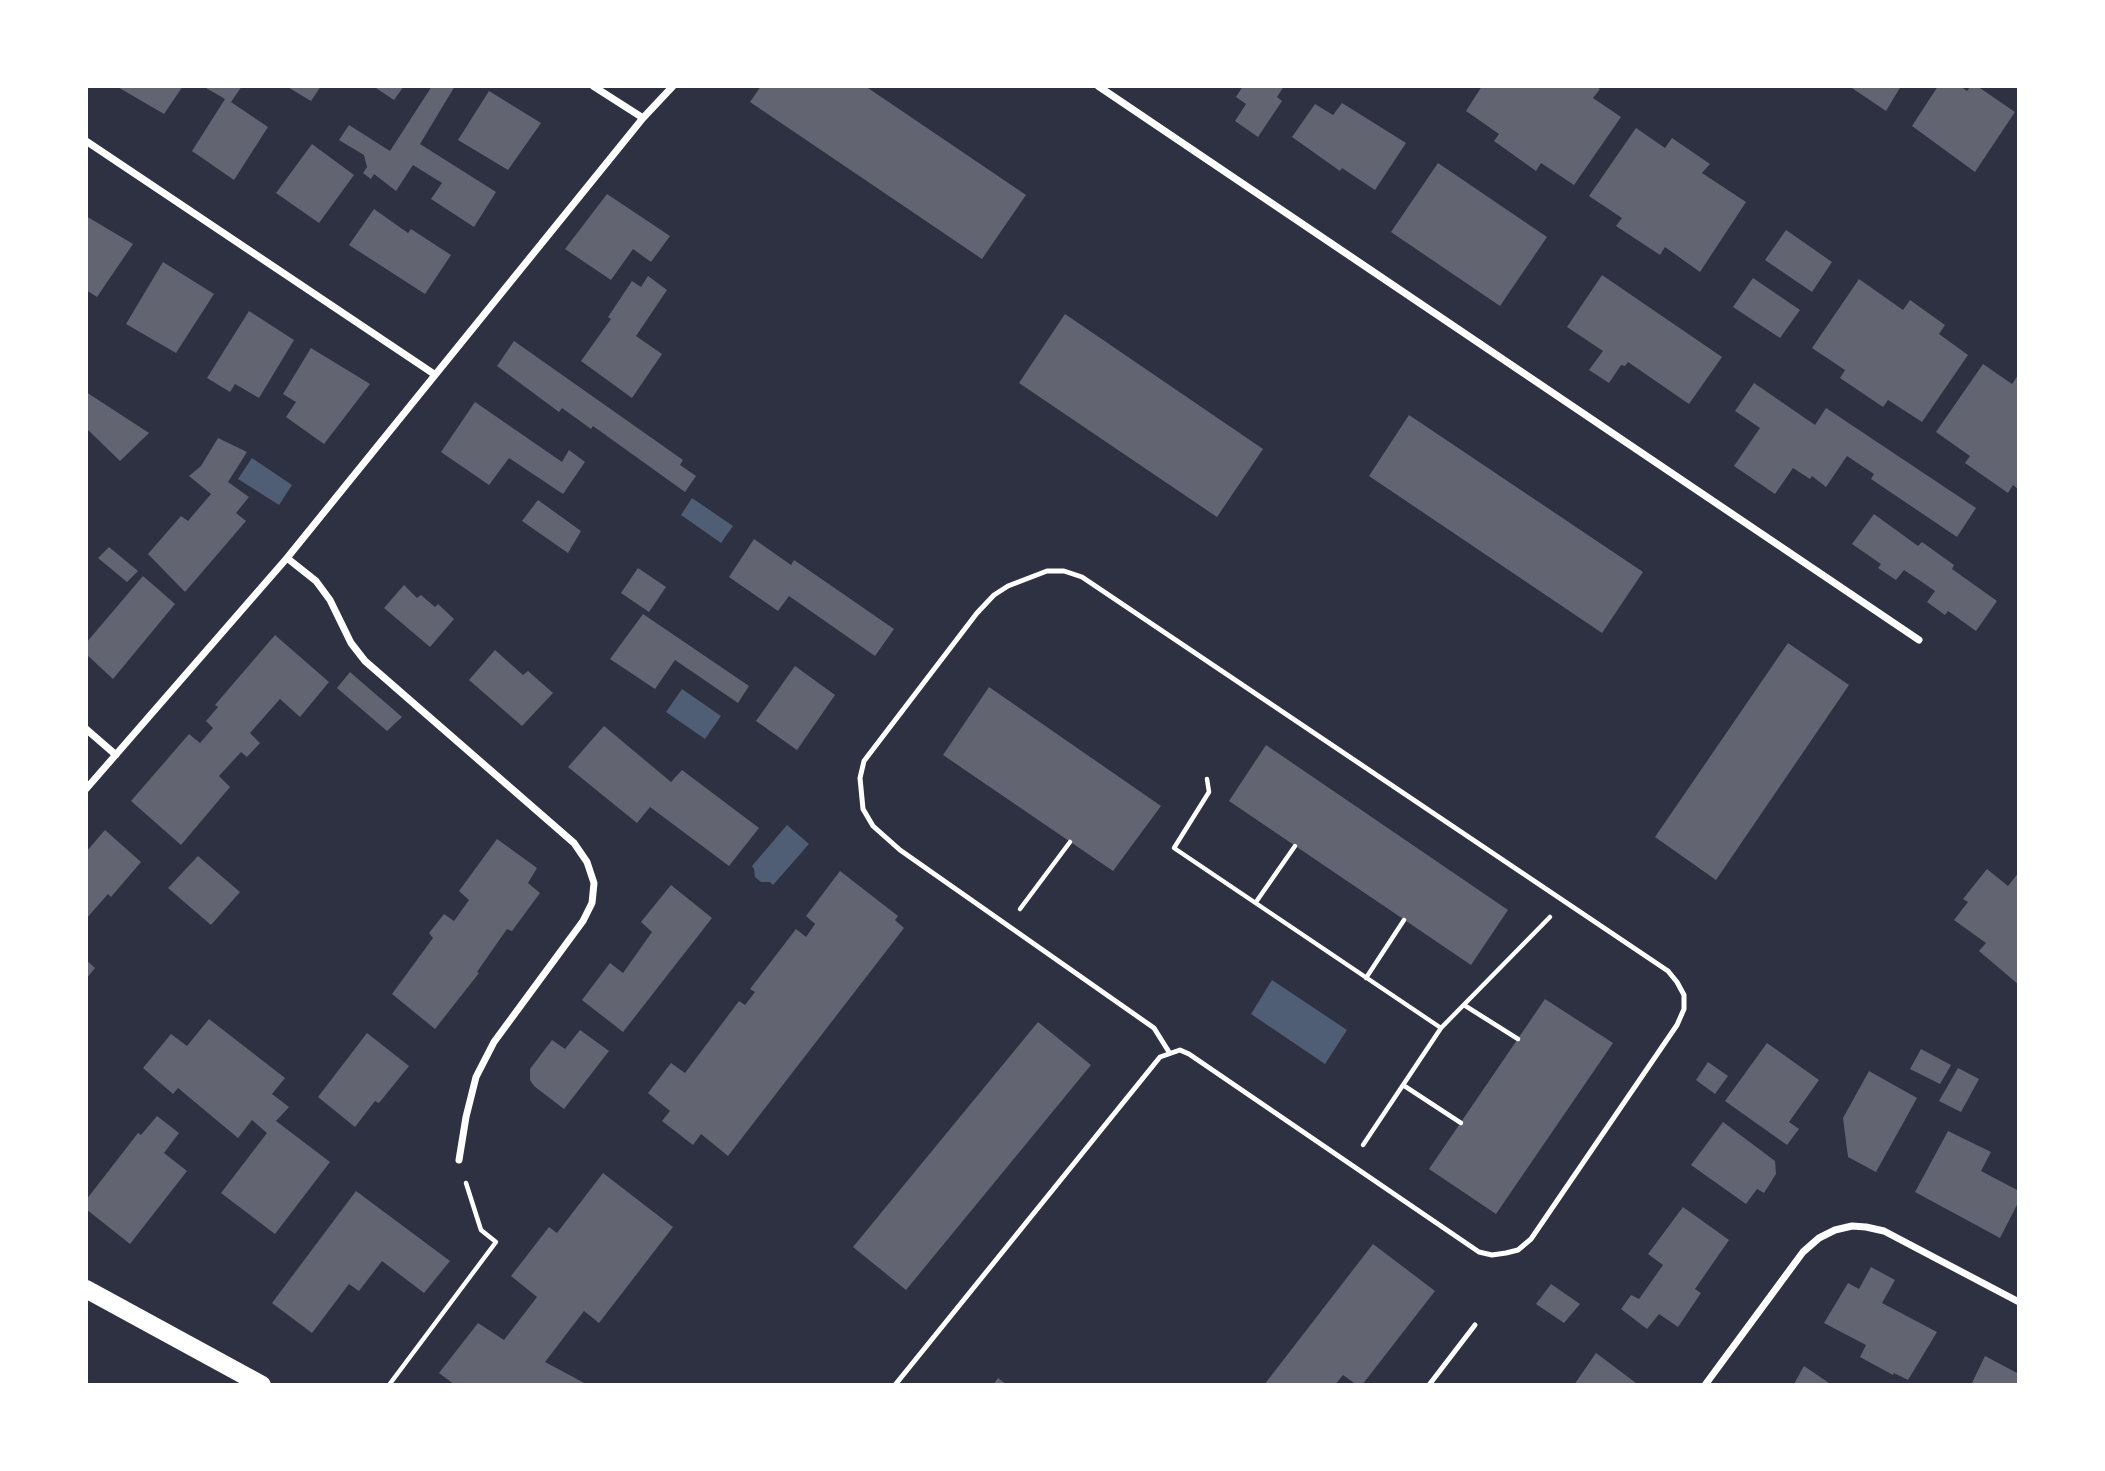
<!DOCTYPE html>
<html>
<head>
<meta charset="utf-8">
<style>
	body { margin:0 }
	#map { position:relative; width:2105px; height:1471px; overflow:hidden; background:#2d3142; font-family:"Golos Text",sans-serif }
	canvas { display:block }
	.frame { position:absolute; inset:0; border:88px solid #fff; pointer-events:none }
</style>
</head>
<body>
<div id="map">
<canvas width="2105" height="1471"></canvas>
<div class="frame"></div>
</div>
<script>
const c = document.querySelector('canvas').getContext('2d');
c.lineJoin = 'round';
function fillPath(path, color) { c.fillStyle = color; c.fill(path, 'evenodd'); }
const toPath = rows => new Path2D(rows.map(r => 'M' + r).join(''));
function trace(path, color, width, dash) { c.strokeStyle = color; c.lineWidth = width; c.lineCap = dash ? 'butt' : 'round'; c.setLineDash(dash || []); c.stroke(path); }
const water = toPath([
	[252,458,292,485,279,505,238,479],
	[692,498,733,526,721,543,681,515],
	[682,689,721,716,705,739,666,712],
	[787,825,809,844,773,885,770,882,761,882,755,877,754,869,752,866],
	[1272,980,1347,1030,1325,1064,1251,1014]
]);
const building = toPath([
	[116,86,183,86,164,114],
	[207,86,242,86,231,102,268,127,234,180,192,151,225,99,206,88],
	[286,86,321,86,311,101],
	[373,86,404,86,394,100],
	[432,86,455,86,420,144,496,192,474,227,431,199,442,183,413,165,396,191,374,174,371,179,363,173,367,167,364,155,339,140,349,125,390,151],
	[761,86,865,86,1026,195,982,259,750,102],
	[1243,86,1284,86,1277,97,1282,101,1258,137,1235,121,1246,104,1236,97],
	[1482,86,1595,86,1600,89,1593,98,1621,117,1574,185,1541,163,1536,171,1494,141,1499,134,1466,111],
	[1849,86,1901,86,1886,111],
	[1938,86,1960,86,1967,91,1971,86,1977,86,2015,112,1975,172,1912,126],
	[489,91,541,123,508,170,458,140],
	[1342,103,1406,143,1375,190,1342,168,1340,171,1292,137,1315,104,1333,115],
	[1636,128,1665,148,1672,138,1710,164,1702,173,1746,202,1700,272,1665,247,1660,255,1616,226,1622,218,1589,196],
	[312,144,354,175,319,223,276,193],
	[1438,163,1547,237,1500,306,1391,232],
	[607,194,670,236,651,262,633,249,611,280,565,249],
	[374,209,408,233,411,229,451,255,425,294,349,245],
	[86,216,133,244,97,297,86,290],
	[1786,230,1832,262,1812,292,1765,260],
	[163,262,214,294,176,353,126,324],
	[1602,275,1722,357,1689,404,1628,362,1625,366,1621,365,1609,383,1589,370,1603,351,1567,327],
	[648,276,667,290,636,336,662,354,632,398,581,361,611,319,608,317,632,281,641,287],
	[1753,278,1800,310,1780,338,1733,307],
	[1859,279,1903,310,1910,300,1945,325,1939,334,1968,355,1922,422,1888,400,1883,407,1840,378,1845,370,1812,348],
	[249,311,294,340,259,398,235,384,230,392,207,378],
	[1065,314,1263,449,1217,517,1019,383],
	[514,341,683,460,680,465,696,476,685,492,593,426,591,429,562,408,559,412,497,366],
	[311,348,370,384,324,444,286,417,296,402,283,394],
	[1983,364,2012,384,2018,375,2019,376,2019,490,2013,485,2008,493,1965,463,1970,456,1936,432],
	[1754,383,1815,425,1826,408,1976,508,1957,537,1871,479,1874,474,1847,456,1826,487,1812,476,1810,479,1793,468,1775,494,1734,466,1760,428,1735,411],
	[86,392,149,433,120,461,86,428],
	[475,402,562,462,569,450,585,462,563,494,509,458,489,485,441,452],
	[1409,415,1643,572,1602,633,1369,476],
	[218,438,247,452,228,482,249,497,236,513,246,521,185,592,148,554,181,516,188,521,211,494,189,476,201,466],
	[538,500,581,531,568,553,522,521],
	[1874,514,1918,546,1922,542,1954,565,1952,569,1997,601,1976,631,1948,611,1945,615,1927,602,1935,591,1919,580,1904,570,1896,580,1878,568,1881,564,1852,544],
	[754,539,791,565,794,560,894,629,875,656,789,596,778,611,729,577],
	[109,547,138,571,127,582,98,558],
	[638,568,666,587,649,612,621,593],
	[143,576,175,604,113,679,86,654,86,643],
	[404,585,417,598,421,595,435,607,438,604,454,619,430,647,384,608],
	[643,614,749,686,738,703,675,660,655,689,610,659],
	[275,635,329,682,300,717,280,699,250,733,260,743,247,757,241,752,219,776,230,787,181,845,131,801,189,734,200,743,213,728,206,721,218,707,215,705],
	[1788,643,1849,685,1716,880,1655,837],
	[495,650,523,675,528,671,553,693,522,726,469,680],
	[795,666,835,695,797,750,756,721],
	[350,672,402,717,387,731,337,688],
	[989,687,1161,806,1113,871,943,755],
	[604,726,671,782,682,770,759,828,729,866,650,807,637,823,568,767],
	[1266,745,1508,910,1471,965,1229,801],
	[105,830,141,862,111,897,108,894,86,919,86,852],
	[497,839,537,868,528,883,540,893,512,931,507,929,477,972,479,973,435,1029,392,994,433,938,429,933,444,914,454,921,469,900,459,891],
	[198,856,240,892,211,925,168,888],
	[1987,869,2008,886,2019,872,2019,985,1979,951,1986,943,1954,920,1968,902,1963,899],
	[840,871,898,916,895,920,904,928,728,1156,701,1134,693,1145,662,1121,670,1111,648,1093,671,1063,685,1073,739,1001,745,1005,755,992,750,989,796,929,806,937,815,924,806,916],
	[671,885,712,918,623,1032,582,1000,610,963,623,973,652,932,641,922],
	[86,960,95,968,86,979],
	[1545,999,1613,1043,1496,1214,1429,1169],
	[209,1019,285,1078,272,1094,289,1107,276,1121,330,1162,275,1234,221,1193,267,1133,252,1120,238,1138,178,1088,173,1094,143,1068,171,1034,187,1046],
	[1038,1022,1091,1065,906,1290,853,1247],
	[580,1030,609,1051,564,1109,534,1086,530,1080,530,1069,552,1040,565,1049],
	[367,1033,409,1066,379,1103,375,1101,355,1127,318,1097],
	[1767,1043,1819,1080,1789,1122,1799,1129,1787,1145,1725,1101],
	[1921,1049,1951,1065,1940,1084,1910,1069],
	[1708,1062,1728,1076,1715,1094,1696,1080],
	[1958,1068,1979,1079,1961,1112,1939,1101],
	[1869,1071,1917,1098,1876,1172,1848,1157,1843,1118],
	[157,1116,179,1133,164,1153,187,1171,130,1244,86,1209,86,1200,138,1133,141,1135],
	[1723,1122,1775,1161,1776,1174,1764,1193,1757,1189,1746,1204,1691,1165],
	[1948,1131,1991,1152,1981,1171,2019,1191,2019,1201,2000,1238,1915,1192],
	[603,1173,673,1227,599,1323,584,1311,545,1362,588,1385,455,1385,439,1373,478,1323,504,1340,537,1297,511,1276,549,1227,557,1233],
	[356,1191,450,1261,424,1293,382,1261,359,1291,349,1284,312,1333,272,1303],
	[1683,1207,1729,1240,1695,1289,1701,1293,1678,1327,1659,1314,1647,1329,1621,1309,1631,1295,1639,1299,1663,1265,1648,1254],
	[1373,1244,1435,1291,1362,1385,1357,1385,1343,1375,1335,1385,1264,1385],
	[1871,1267,1895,1280,1882,1303,1937,1332,1908,1380,1894,1373,1893,1375,1860,1357,1866,1345,1824,1323,1848,1283,1859,1289],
	[1551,1284,1580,1304,1564,1323,1536,1304],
	[1596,1353,1636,1383,1634,1385,1574,1385],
	[1985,1356,2019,1374,2019,1385,1971,1385],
	[1804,1366,1832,1385,1796,1385,1794,1384],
	[998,1378,1007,1385,993,1385]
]);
const path = toPath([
	[1207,779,1209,792,1174,848,1441,1028],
	[1256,902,1295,846],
	[1020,909,1070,842],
	[1366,978,1404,920],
	[1464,1005,1518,1039],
	[1403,1085,1461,1123],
	[1363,1145,1441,1028,1550,917],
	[389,1385,496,1242,481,1230,466,1183]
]);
const service = toPath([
	[895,1385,1160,1057,1180,1050,1189,1054,1479,1252,1492,1255,1506,1253,1518,1250,1531,1239,1677,1025,1684,1009,1684,995,1677,982,1668,971,1082,577,1064,571,1047,571,1008,586,994,595,977,613,864,761,860,778,863,809,873,826,900,850,1154,1028,1169,1052],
	[1429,1385,1475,1325]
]);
const minor = toPath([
	[593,86,643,118],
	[1098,86,1919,640],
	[86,141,434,374],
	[287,558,316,581,330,600,351,643,365,661,574,843,587,862,594,883,592,903,583,921,494,1042,476,1077,466,1117,459,1160],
	[86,729,116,755],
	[86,789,287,558,643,118,673,86],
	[1705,1385,1803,1252,1819,1238,1835,1230,1852,1226,1866,1227,1884,1231,2019,1302]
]);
const primary = toPath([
	[86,1289,262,1385]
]);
fillPath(water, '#4f5d75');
fillPath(building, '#626471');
trace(path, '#fff', 4.5);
trace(service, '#fff', 5);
trace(minor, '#fff', 7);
trace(primary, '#fff', 18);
</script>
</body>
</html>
